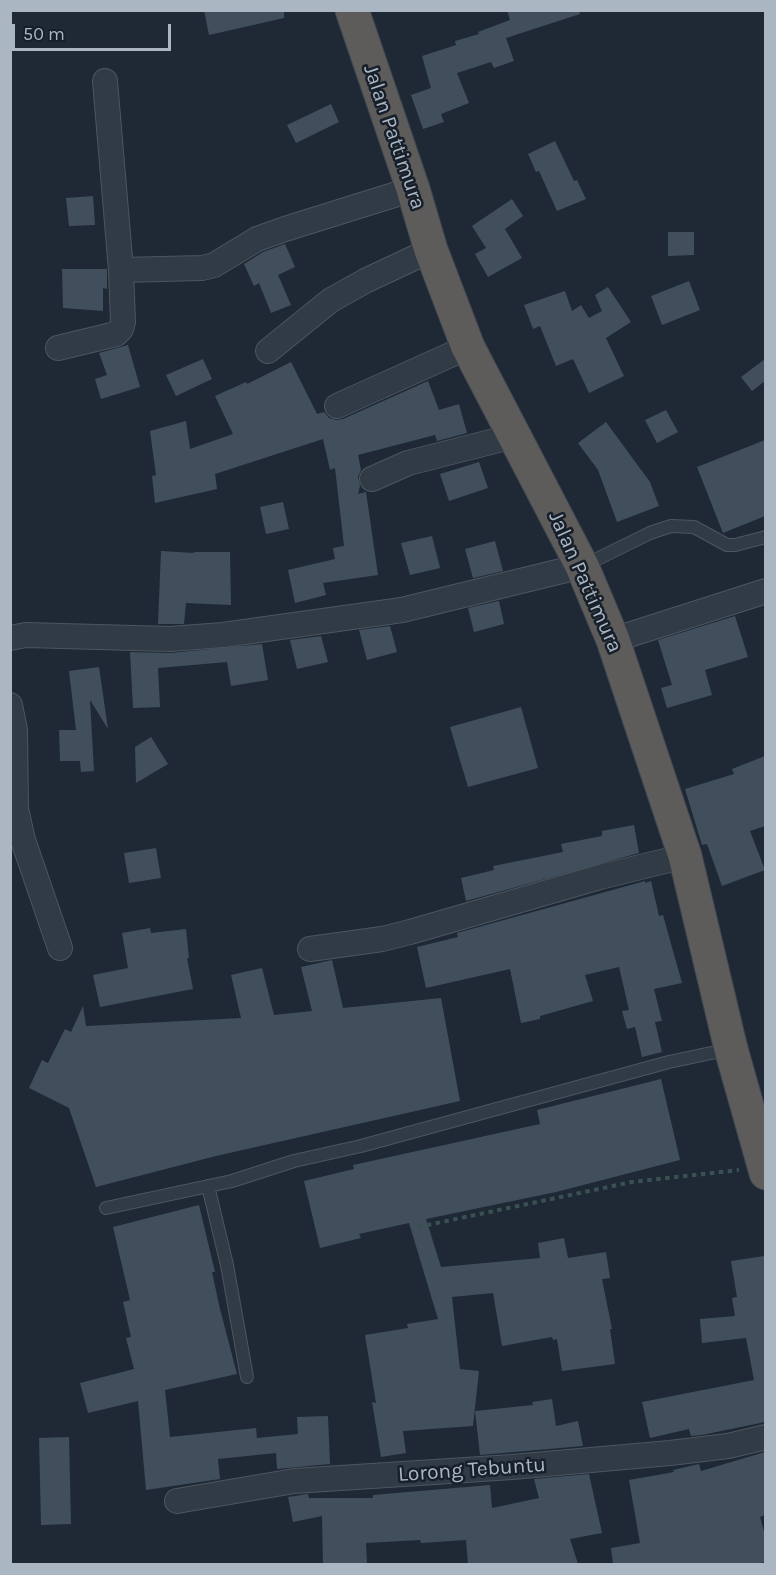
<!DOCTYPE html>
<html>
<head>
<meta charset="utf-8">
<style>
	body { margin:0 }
	#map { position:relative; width:776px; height:1575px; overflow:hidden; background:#1e2935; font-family:Karla,sans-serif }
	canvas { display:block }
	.frame { position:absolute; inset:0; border:12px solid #abb6c3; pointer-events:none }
	.scale { position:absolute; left:12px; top:24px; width:159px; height:27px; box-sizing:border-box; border:3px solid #abb6c3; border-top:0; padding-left:8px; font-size:18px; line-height:21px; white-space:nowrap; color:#abb6c3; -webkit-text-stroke:4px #17202a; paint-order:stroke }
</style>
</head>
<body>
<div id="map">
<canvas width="776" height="1575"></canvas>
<div class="frame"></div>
<div class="scale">50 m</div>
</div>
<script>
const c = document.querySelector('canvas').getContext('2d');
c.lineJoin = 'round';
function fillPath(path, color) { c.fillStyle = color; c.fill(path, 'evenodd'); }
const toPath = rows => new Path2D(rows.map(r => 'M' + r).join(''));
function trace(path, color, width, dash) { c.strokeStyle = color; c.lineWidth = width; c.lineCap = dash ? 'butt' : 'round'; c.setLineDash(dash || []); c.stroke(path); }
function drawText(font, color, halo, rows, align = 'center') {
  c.font = font + ' Karla,sans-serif'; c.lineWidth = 5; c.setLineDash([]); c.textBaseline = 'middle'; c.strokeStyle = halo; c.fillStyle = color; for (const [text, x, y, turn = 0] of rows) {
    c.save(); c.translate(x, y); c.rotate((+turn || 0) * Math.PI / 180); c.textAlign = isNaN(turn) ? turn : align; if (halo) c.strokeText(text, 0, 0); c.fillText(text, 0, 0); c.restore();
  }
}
const building = toPath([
	[204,10,284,10,284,18,209,35],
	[507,10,579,10,580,14,506,38,514,61,494,68,491,62,457,73,469,103,441,114,444,122,423,129,411,95,431,88,422,56,456,45,455,41,479,34,478,32,510,20],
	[331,104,339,122,296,143,287,125],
	[555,141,574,181,577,180,586,199,557,211,539,171,536,172,528,154],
	[93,196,95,225,69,226,66,198],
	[512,199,523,216,505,229,522,258,488,277,475,254,486,248,472,226],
	[668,232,694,232,694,255,668,256],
	[285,244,295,267,278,275,291,305,271,313,259,283,254,286,244,264,263,252],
	[62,269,107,269,107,289,103,288,103,311,63,308],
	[689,281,700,310,662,325,651,296],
	[608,287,631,322,606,338,624,376,589,393,573,359,556,366,540,326,533,329,524,305,565,291,572,311,581,305,589,318,602,311,595,295],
	[128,345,140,387,101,399,95,379,107,375,99,353],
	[203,359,212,379,176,396,166,375],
	[765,359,765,381,752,391,741,377],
	[291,362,317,414,324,412,329,418,336,420,343,419,428,381,439,410,459,404,467,433,437,441,435,435,358,455,361,470,358,477,360,486,358,494,366,492,378,575,323,583,326,595,295,603,288,570,335,559,333,548,344,546,335,468,330,470,323,439,215,474,217,489,155,503,152,476,156,475,150,431,186,421,190,449,233,434,215,396,246,382,247,384],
	[666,410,678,432,657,443,645,420],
	[606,422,650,482,659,506,617,522,598,470,578,443],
	[765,440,765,516,723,533,697,467],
	[479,462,488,488,449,501,440,474],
	[283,502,289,529,266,534,260,507],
	[432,536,440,568,410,575,401,543],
	[495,541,503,571,473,578,465,549],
	[161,551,194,553,194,552,230,552,231,605,186,603,184,624,158,624],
	[499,601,504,624,474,632,468,608],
	[735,616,748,657,705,670,712,695,667,708,661,688,672,685,658,640],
	[390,626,397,652,367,660,359,630],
	[321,636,328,662,297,669,290,640],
	[262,644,268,680,231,686,227,662,158,668,160,707,133,708,130,652,171,653],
	[99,667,108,729,90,700,94,771,81,772,80,761,60,761,59,730,76,730,69,671],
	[521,707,538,768,468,787,450,727],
	[151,737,168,764,136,783,135,747],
	[765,756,765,826,750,831,765,870,722,886,707,844,702,845,685,789,734,774,732,769],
	[634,825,639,853,466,901,461,878,494,870,493,866,563,852,561,844,602,836,602,831],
	[156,848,161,878,129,883,124,853],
	[645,881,645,883,651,881,659,916,663,915,682,983,654,989,662,1021,655,1022,662,1052,642,1057,635,1027,627,1029,622,1011,629,1010,619,967,585,975,593,1001,540,1016,540,1019,521,1023,510,969,426,988,417,947,458,937,457,933],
	[150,928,151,933,186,929,189,958,187,958,193,989,100,1007,93,975,128,968,122,933],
	[332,960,343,1008,441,998,460,1101,216,1156,96,1187,69,1108,29,1088,42,1060,48,1063,65,1029,71,1032,83,1006,86,1026,241,1018,231,975,262,968,274,1015,312,1011,301,967],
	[661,1079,680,1160,556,1192,426,1219,441,1267,540,1258,538,1243,564,1238,568,1258,606,1252,610,1278,602,1279,612,1329,610,1329,615,1364,562,1371,557,1339,553,1340,552,1337,502,1346,493,1293,452,1297,460,1369,479,1371,473,1426,403,1431,406,1453,381,1457,372,1402,376,1403,365,1335,408,1328,407,1324,438,1319,409,1223,359,1234,361,1238,320,1248,304,1181,354,1169,353,1165,540,1124,537,1110],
	[199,1205,215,1272,212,1272,220,1309,237,1374,165,1390,170,1437,256,1428,257,1438,298,1434,297,1417,328,1416,330,1464,277,1469,276,1453,218,1459,220,1479,146,1490,138,1401,88,1413,80,1383,134,1369,126,1338,131,1337,123,1302,130,1300,113,1227],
	[764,1256,765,1266,765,1422,702,1435,691,1436,689,1429,650,1438,642,1402,754,1380,746,1338,702,1343,700,1319,735,1316,732,1298,737,1297,731,1261],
	[552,1399,556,1426,578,1421,583,1446,480,1455,475,1411,533,1405,532,1402],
	[69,1437,71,1524,41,1525,39,1438],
	[765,1452,765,1515,760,1517,765,1535,765,1562,755,1564,613,1564,611,1548,640,1543,629,1480,674,1472,673,1470,699,1464,701,1471],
	[589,1474,602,1533,570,1539,578,1564,468,1564,466,1540,421,1543,420,1540,366,1543,367,1564,323,1564,322,1516,293,1522,288,1497,308,1494,309,1498,373,1498,373,1495,490,1485,492,1508,539,1498,534,1479]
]);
const path = toPath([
	[418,1227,632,1182,739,1170]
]);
const service = toPath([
	[583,566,650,533,671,526,694,527,727,545,735,545,766,537],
	[208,1186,227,1265,247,1377],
	[106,1208,232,1181,294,1161,361,1146,669,1062,730,1049]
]);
const minor = toPath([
	[105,81,121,270,202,268,214,265,257,239,285,229,413,189],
	[58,348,116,334,121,329,123,322,121,270],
	[268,351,331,300,367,280,431,250],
	[337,406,468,347],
	[372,479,408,463,514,436],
	[10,638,26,635,170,639,223,635,402,610,582,566],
	[613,640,766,591],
	[10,705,15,730,16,809,23,840,60,948],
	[310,949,382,939,410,932,600,877,685,856],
	[177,1501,294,1481,512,1467,670,1453,728,1446,766,1437]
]);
const trunk = toPath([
	[352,10,413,189,431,250,468,347,582,566,613,640,685,856,731,1049,766,1173]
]);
const streetNames = [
	["Jalan Pattimura",394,137,71],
	["Jalan Pattimura",585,582,66],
	["Lorong Tebuntu",472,1470,-4]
];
fillPath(building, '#414f5d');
trace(service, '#4c5661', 14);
trace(minor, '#4c5661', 26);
trace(trunk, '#3c4650', 35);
trace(path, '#3a5151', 4, [4.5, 4.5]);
trace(service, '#313b46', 12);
trace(minor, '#313b46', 24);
trace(trunk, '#5e5c5a', 33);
drawText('21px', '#abb6c3', '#17202a', streetNames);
</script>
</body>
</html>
